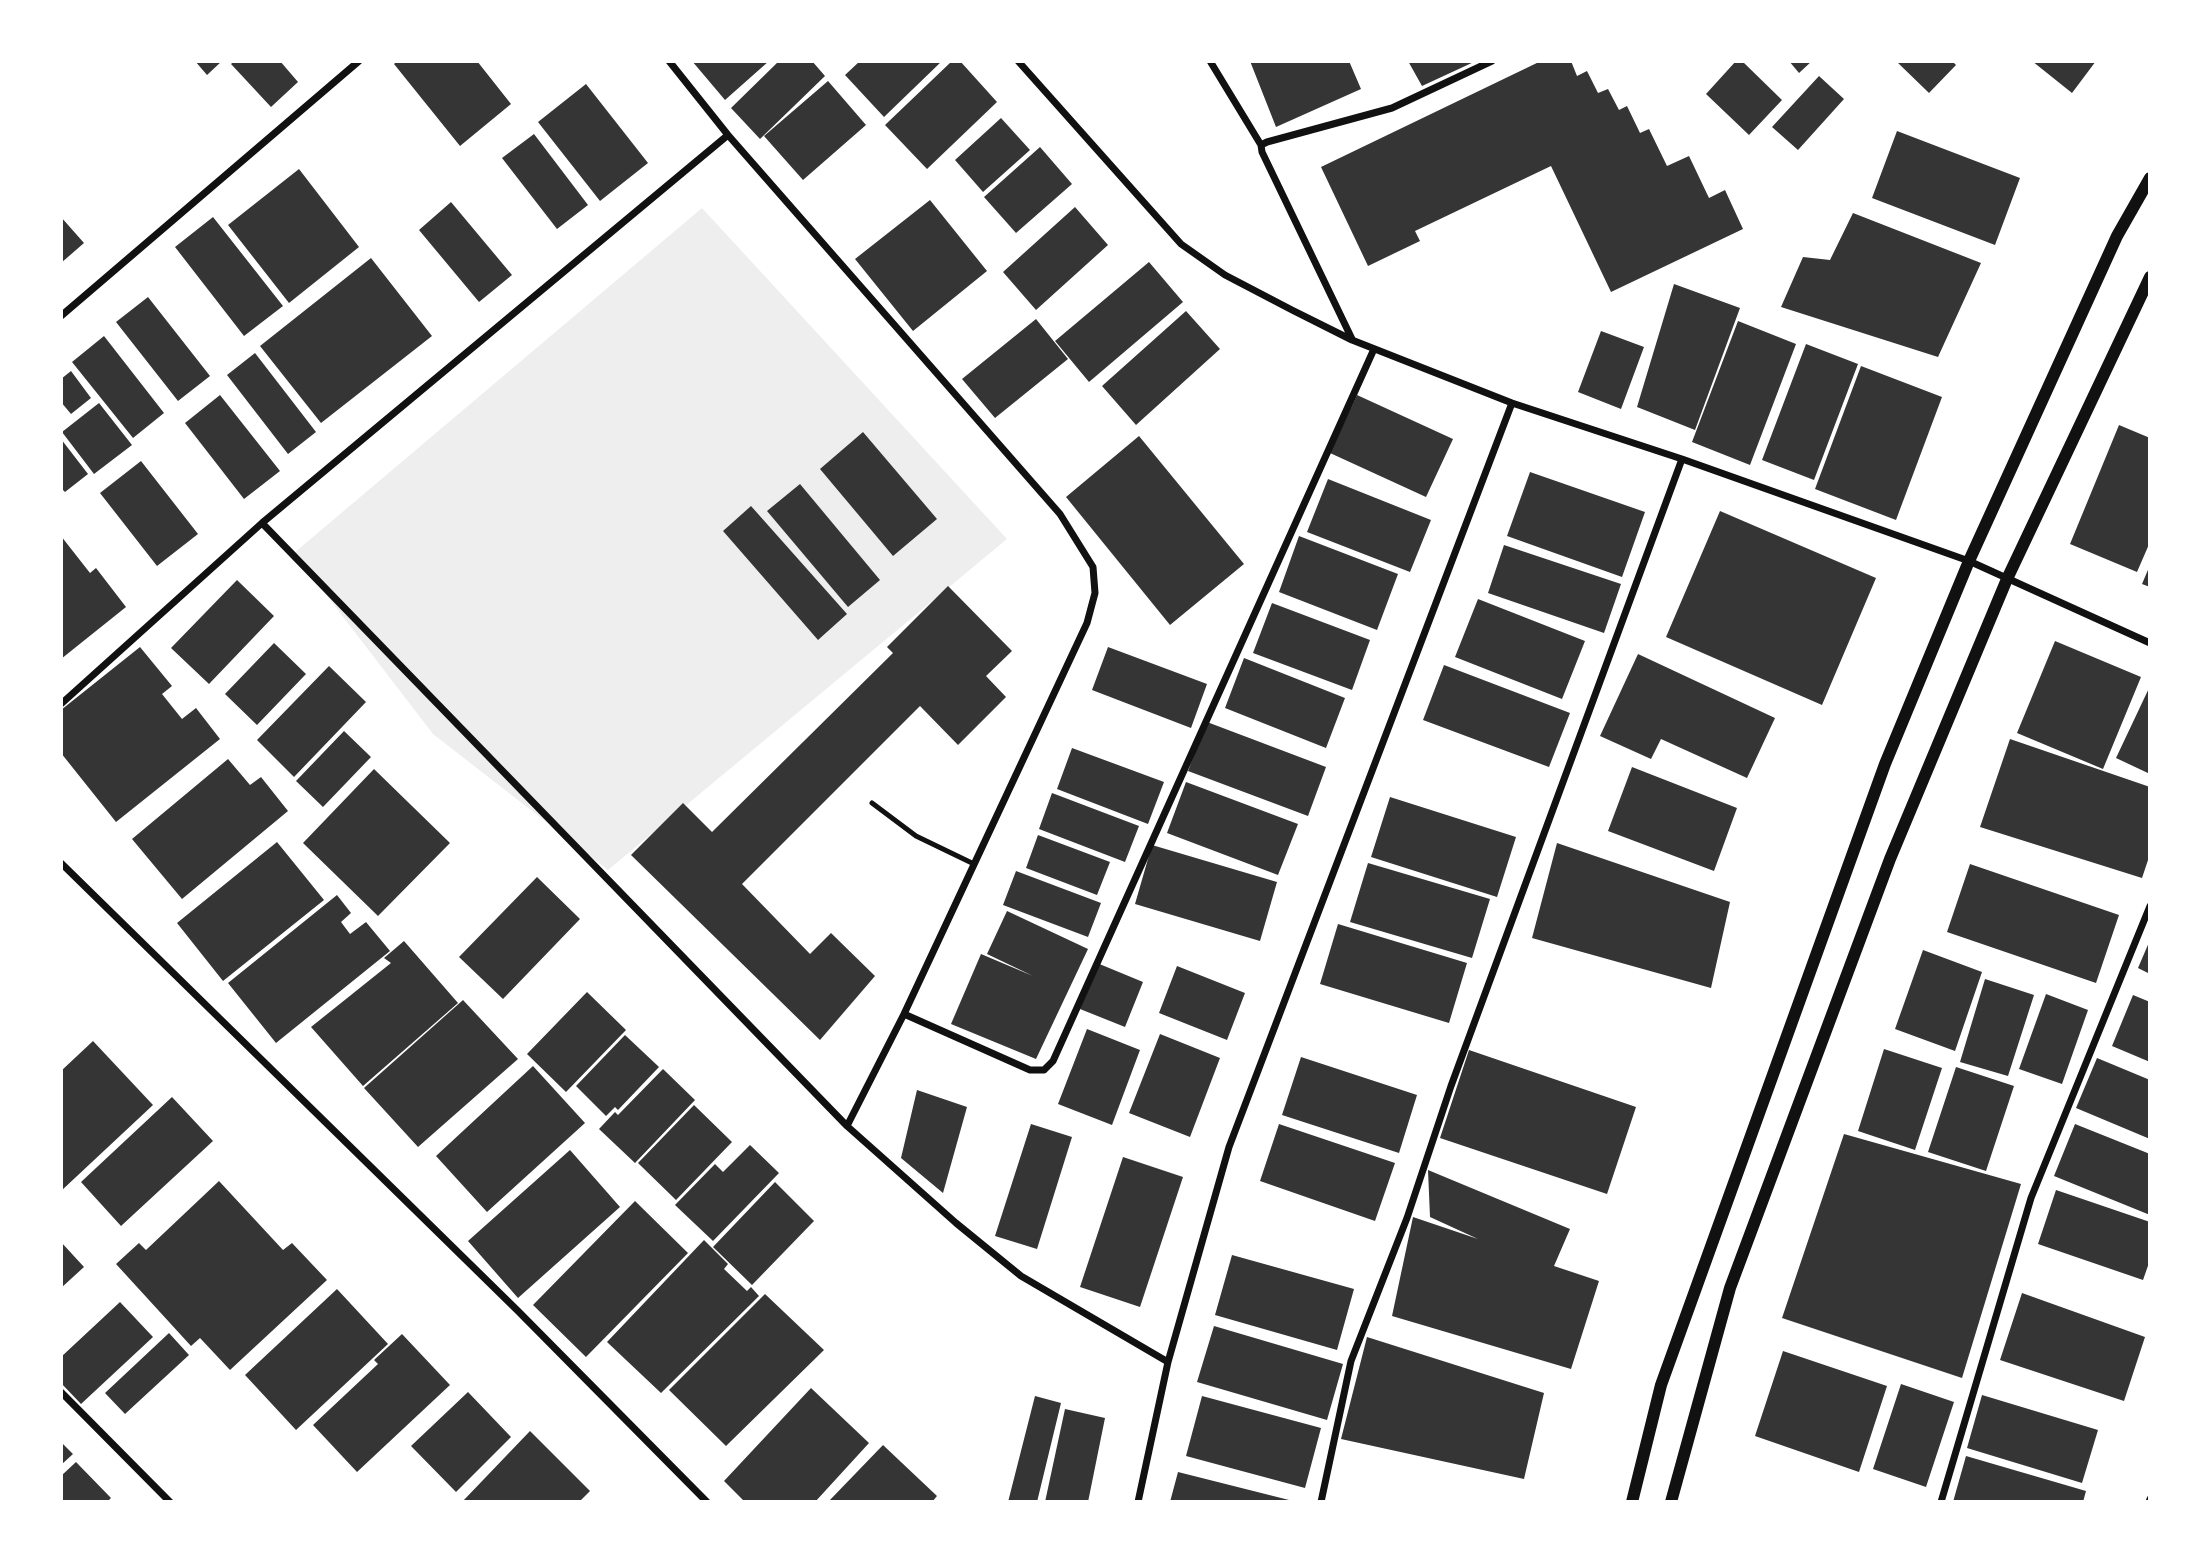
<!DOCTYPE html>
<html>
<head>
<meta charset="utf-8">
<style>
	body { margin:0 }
	#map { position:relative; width:2211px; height:1563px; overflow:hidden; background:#fff; font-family:"Public Sans",sans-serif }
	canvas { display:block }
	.frame { position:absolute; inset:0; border:63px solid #fff; pointer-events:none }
</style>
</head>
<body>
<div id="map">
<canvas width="2211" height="1563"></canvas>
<div class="frame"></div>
</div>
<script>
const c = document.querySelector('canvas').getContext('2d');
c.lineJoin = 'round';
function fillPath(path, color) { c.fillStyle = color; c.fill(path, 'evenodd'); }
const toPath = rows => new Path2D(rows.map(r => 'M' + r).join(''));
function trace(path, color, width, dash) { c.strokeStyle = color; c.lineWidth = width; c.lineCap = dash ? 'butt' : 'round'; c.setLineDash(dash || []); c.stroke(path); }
const green = toPath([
	[702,208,1007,539,608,870,433,734,294,553]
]);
const building = toPath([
	[195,61,222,61,207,75],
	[234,61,280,61,298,82,271,107,231,64],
	[397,61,477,61,511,104,460,146,394,64],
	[692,61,769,61,725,100],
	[779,61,812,61,825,76,760,139,731,108],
	[860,61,942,61,884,117,845,75],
	[952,61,960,61,997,102,927,169,885,125],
	[1250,61,1349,61,1361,89,1276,127],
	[1408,61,1476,61,1422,86],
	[1541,61,1571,61,1577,76,1587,71,1598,93,1608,89,1619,110,1627,106,1640,133,1649,129,1667,166,1689,156,1709,198,1725,190,1743,229,1611,292,1551,166,1415,231,1420,241,1368,266,1321,167],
	[1736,61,1742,61,1782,100,1749,135,1706,94],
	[1789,61,1812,61,1799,73],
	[1896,61,1952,61,1956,65,1929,93],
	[2032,61,2096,61,2072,93],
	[1819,76,1844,99,1798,150,1772,127],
	[828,81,866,125,803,180,764,136],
	[586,84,648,163,600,201,538,122],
	[1001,118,1030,150,983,192,955,160],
	[1897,131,2020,178,1995,245,1872,198],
	[534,134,588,205,557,229,502,158],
	[1040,147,1072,184,1016,233,984,197],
	[299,169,359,247,289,303,228,225],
	[930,200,987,271,913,331,855,259],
	[451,202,512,275,479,302,419,230],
	[1075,207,1108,245,1036,310,1003,272],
	[1853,213,1981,263,1938,357,1781,307,1803,257,1830,260],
	[61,217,84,243,61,263],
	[213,217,283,306,244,336,175,247],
	[371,258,432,336,321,423,260,346],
	[1149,262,1183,302,1089,382,1055,341],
	[1674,284,1740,308,1695,430,1637,407],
	[148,297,210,376,178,401,116,322],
	[1186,311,1220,349,1136,425,1102,386],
	[1036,319,1068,359,995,418,962,379],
	[1738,321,1796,344,1750,465,1692,442],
	[1601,331,1644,347,1621,409,1578,392],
	[104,336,164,413,133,438,72,362],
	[1806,344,1858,364,1814,480,1762,460],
	[255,353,316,432,288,454,227,375],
	[1861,366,1942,397,1896,520,1815,489],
	[71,371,91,398,71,414,61,402,61,379],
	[220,395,280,471,244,499,185,423],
	[1357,395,1453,439,1426,497,1330,453],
	[99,403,132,445,94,474,62,432],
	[2119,425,2150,438,2150,542,2137,572,2070,544],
	[863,432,937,519,893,556,820,469],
	[1139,436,1244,564,1170,625,1066,497],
	[61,439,88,474,65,492,61,488],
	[141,461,198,534,157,566,100,493],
	[1530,472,1645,512,1622,577,1507,536],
	[1328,479,1431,520,1410,572,1307,532],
	[800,484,880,580,848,607,767,511],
	[751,506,847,614,818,640,723,531],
	[1720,511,1876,578,1822,705,1666,637],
	[61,536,90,573,96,568,126,607,61,659],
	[1299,536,1398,574,1377,630,1279,592],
	[1504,545,1621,584,1604,633,1488,593],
	[2150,565,2150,587,2142,584],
	[237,580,274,616,209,684,171,648],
	[948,586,1012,651,986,676,1006,697,958,745,920,706,742,884,810,954,831,933,875,976,820,1040,631,855,683,803,712,832,893,653,887,647],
	[1478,599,1585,641,1562,699,1455,657],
	[1272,603,1370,640,1352,690,1253,653],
	[2055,641,2141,677,2103,769,2017,733],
	[274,643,306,674,257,725,225,694],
	[140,647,172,686,162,694,182,719,196,708,220,739,116,822,61,753,61,710],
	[1108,647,1207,684,1191,728,1092,690],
	[1638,654,1775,718,1747,778,1661,739,1651,759,1600,736],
	[1244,658,1345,698,1326,748,1225,708],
	[1444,665,1570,713,1549,767,1423,720],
	[329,666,366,702,294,777,257,740],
	[2150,686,2150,774,2116,758],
	[1207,722,1326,767,1308,816,1188,771],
	[344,731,371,757,323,807,296,781],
	[2010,739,2150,787,2150,854,2142,878,1980,827],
	[1072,748,1164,782,1148,824,1057,789],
	[228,759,250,785,261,777,288,811,182,899,132,839],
	[1632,767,1737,808,1714,871,1608,831],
	[374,769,450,843,378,916,303,843],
	[1186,782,1298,824,1278,875,1167,833],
	[1052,793,1139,826,1125,862,1039,829],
	[1390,797,1516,837,1497,897,1371,857],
	[1038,835,1110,862,1097,895,1026,868],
	[277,842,324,900,223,981,177,923],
	[1557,843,1730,902,1711,988,1532,938],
	[1152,845,1277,882,1260,941,1135,904],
	[1368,863,1490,899,1472,958,1350,922],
	[1970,864,2119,915,2096,983,1947,932],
	[1016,871,1101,903,1088,937,1003,905],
	[537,877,580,919,503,999,459,957],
	[337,895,351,913,341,922,350,934,366,922,390,951,276,1043,228,983],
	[1007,911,1088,949,1036,1059,951,1024,981,954,1033,976,987,954],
	[1338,924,1467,963,1449,1023,1320,984],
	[2150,940,2150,974,2138,968],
	[404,941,458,1003,363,1086,311,1027,391,963,384,958],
	[1923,950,1982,972,1955,1051,1895,1029],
	[1097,963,1143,982,1125,1027,1080,1009],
	[1177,966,1245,993,1227,1040,1159,1013],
	[1985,979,2034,995,2008,1076,1960,1062],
	[587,992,626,1030,566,1092,527,1054],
	[2046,994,2088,1010,2062,1084,2019,1069],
	[2133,995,2150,1002,2150,1062,2112,1046],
	[463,1000,518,1059,418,1147,364,1088],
	[1087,1029,1140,1050,1112,1125,1058,1104],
	[1160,1034,1220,1058,1190,1137,1129,1113],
	[625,1035,659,1067,618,1110,615,1107,606,1116,576,1086],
	[93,1041,153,1105,61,1191,61,1071],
	[1884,1049,1942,1068,1915,1150,1858,1131],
	[1469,1050,1636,1107,1607,1194,1440,1138],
	[1301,1057,1417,1095,1399,1153,1282,1115],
	[2097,1058,2150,1080,2150,1139,2076,1108],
	[533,1066,585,1123,487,1212,436,1156],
	[1956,1067,2014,1086,1986,1171,1928,1152],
	[663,1069,695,1100,635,1163,599,1129,615,1112,618,1115],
	[917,1090,967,1107,943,1193,901,1158],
	[172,1097,213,1141,121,1226,81,1182],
	[694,1105,732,1142,676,1200,638,1163],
	[1031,1124,1072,1137,1037,1249,995,1236],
	[1279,1124,1395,1163,1375,1221,1260,1181],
	[2075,1124,2150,1154,2150,1215,2054,1176],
	[1844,1134,2021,1184,1962,1378,1782,1318],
	[750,1145,779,1173,713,1241,675,1205,715,1164,723,1172],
	[570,1150,620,1207,518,1298,468,1241],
	[1123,1157,1183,1177,1140,1307,1080,1287],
	[1428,1170,1570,1229,1554,1266,1599,1281,1571,1369,1392,1316,1413,1217,1478,1239,1430,1217],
	[219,1181,283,1250,292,1243,327,1280,230,1370,200,1338,191,1346,116,1264,139,1243,146,1250],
	[775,1182,814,1221,752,1285,713,1247],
	[2056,1190,2150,1222,2150,1260,2143,1280,2038,1244],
	[635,1201,688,1253,586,1357,533,1305],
	[704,1240,728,1264,724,1269,747,1291,751,1287,759,1296,661,1393,607,1342],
	[61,1242,84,1267,61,1288],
	[1232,1255,1354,1289,1337,1350,1215,1315],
	[337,1289,388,1344,296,1430,245,1375],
	[2022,1293,2145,1337,2124,1401,2000,1360],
	[765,1294,824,1350,726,1446,669,1390],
	[120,1302,153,1337,81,1404,61,1383,61,1357],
	[1214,1326,1343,1364,1327,1420,1197,1382],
	[169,1333,189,1355,125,1414,105,1393],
	[402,1334,450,1385,357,1472,313,1425,378,1364,374,1360],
	[1367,1337,1544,1393,1524,1479,1341,1439],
	[1783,1351,1887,1386,1859,1472,1755,1436],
	[1901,1384,1954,1402,1926,1487,1873,1469],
	[811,1388,869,1443,815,1502,745,1502,724,1481],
	[468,1392,511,1437,456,1492,411,1446],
	[1982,1395,2098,1430,2082,1483,1967,1448],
	[1035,1396,1061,1403,1037,1502,1008,1502],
	[1202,1396,1321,1428,1305,1488,1186,1456],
	[1065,1409,1105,1418,1088,1502,1045,1502],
	[530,1431,590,1491,579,1502,462,1502],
	[61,1442,73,1454,61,1465],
	[883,1445,937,1496,932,1502,828,1502],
	[1966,1456,2086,1491,2083,1502,1953,1502],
	[76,1462,111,1498,107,1502,61,1502,61,1476],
	[1178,1472,1293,1501,1293,1502,1170,1502]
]);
const service = toPath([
	[872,803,916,836,974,864]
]);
const minor = toPath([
	[669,61,728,135,1060,514,1093,567,1095,593,1087,623,904,1014,847,1126],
	[1018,61,1181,244,1225,275,1292,310,1352,340,1512,403,1682,459,1969,561,2150,643],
	[1210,61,1261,145,1262,152,1352,339],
	[1261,145,1267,142,1392,108,1492,61],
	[61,316,359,61],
	[262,523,847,1126,956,1223,1021,1276,1168,1362],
	[61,704,262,523,728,135],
	[61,863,518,1311,707,1502],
	[904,1014,1030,1070,1044,1070,1053,1061,1374,349],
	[61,1392,170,1502],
	[1138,1502,1168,1362,1229,1147,1512,403],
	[1321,1502,1351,1361,1407,1218,1451,1086,1682,459],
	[1941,1502,2031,1198,2150,906],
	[2149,1502,2150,1499]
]);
const tertiary = toPath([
	[1632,1502,1661,1385,1885,764,1969,561,2117,236,2150,178],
	[1671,1502,1730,1288,1890,859,2007,579,2150,277]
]);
fillPath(green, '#eee');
fillPath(building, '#353535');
trace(service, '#111', 5);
trace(minor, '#111', 7);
trace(tertiary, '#111', 12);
</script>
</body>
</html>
